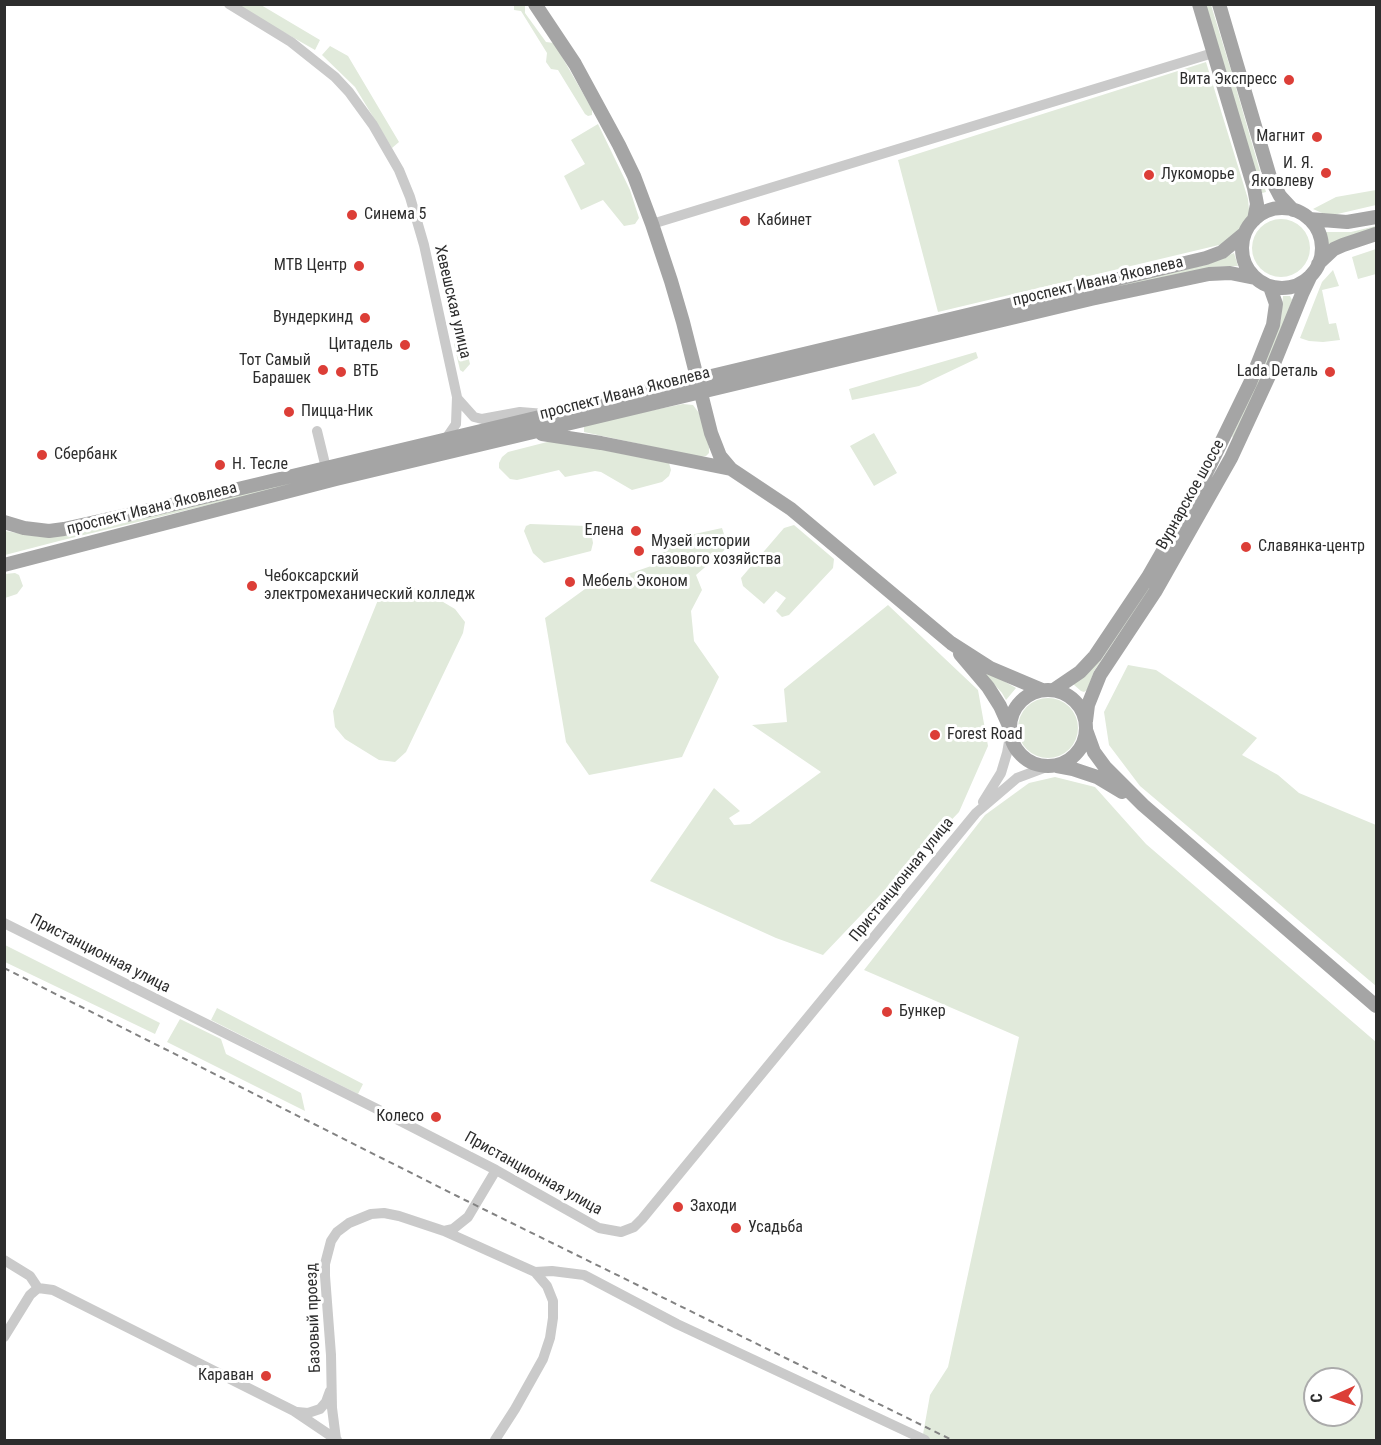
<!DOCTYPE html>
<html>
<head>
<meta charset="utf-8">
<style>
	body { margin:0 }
	#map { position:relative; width:1381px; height:1445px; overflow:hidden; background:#fff; font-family:"Roboto Condensed",sans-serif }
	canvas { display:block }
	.frame { position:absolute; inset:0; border:6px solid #2d2d2d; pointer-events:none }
	.north { position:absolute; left:1303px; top:1367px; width:60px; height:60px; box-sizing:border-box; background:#fff; border:2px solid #ababab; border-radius:50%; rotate:267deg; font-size:16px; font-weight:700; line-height:24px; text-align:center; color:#2d2d2d }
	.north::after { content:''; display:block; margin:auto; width:21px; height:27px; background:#dc3e37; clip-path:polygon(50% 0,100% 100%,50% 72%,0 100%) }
</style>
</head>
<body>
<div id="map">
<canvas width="1381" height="1445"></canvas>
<div class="frame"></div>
<div class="north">С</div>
</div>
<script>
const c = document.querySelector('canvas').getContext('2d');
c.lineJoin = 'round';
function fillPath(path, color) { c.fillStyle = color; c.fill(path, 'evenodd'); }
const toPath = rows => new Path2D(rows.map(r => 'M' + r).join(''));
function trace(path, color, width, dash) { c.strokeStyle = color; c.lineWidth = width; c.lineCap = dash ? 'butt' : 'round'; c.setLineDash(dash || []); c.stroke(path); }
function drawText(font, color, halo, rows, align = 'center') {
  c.font = font + ' "Roboto Condensed",sans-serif'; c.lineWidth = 6; c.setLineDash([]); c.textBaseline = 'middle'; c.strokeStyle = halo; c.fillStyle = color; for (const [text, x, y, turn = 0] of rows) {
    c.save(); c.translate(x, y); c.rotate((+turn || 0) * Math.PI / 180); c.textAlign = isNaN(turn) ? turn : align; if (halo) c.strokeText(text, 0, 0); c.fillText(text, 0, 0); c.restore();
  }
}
const green = toPath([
	[236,5,261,5,320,40,315,50],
	[514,5,525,5,525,13,546,42,554,43,592,109,592,115,588,116,585,114,558,70,551,69,546,62,547,53,521,11,514,10],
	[1206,5,1211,5,1230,67,1266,192,1262,193],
	[330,46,348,56,399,142,392,148,355,87,322,55],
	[1206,62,1248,199,1250,220,1240,237,1219,245,938,312,898,160],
	[598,124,630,190,639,218,635,224,624,226,603,200,581,210,564,176,585,164,571,140],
	[1376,190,1376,205,1329,216,1313,209,1336,197],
	'1252 248a29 29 0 1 1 58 0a29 29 0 1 1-58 0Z',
	[1376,226,1376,231,1329,250,1325,232,1351,232],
	[1376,249,1376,274,1358,279,1352,257],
	[1234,253,1238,266,1211,267,710,385,709,383,1209,264],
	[1333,270,1339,286,1322,290,1329,324,1336,323,1340,340,1323,342,1309,341,1300,338,1322,282],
	[1283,296,1290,296,1292,300,1276,346,1233,438,1232,436,1261,374,1281,320],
	[457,341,465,343,470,364,463,372,460,370,454,344],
	[976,352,978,358,919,386,852,400,849,389],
	[689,389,59,541,5,555,5,531,42,537,69,535],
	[683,404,693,405,699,413,709,447,709,453,706,456,700,457,584,432,584,427,590,423],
	[874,433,897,473,874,486,850,446],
	[551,441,559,441,669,463,671,470,669,476,662,482,632,490,601,472,595,471,565,477,559,470,517,480,510,479,499,468,499,463,502,457,508,452],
	[530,524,587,526,591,532,593,543,591,551,544,563,533,553,524,531,526,526],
	[794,525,834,559,833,568,789,615,782,617,776,611,786,598,776,591,764,604,743,586,741,578,784,528],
	[722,528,728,547,696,575,702,590,691,611,694,641,719,677,682,757,589,775,566,742,545,618,585,589,654,565,672,539],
	[15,573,19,575,23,586,17,594,5,598,5,574],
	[1156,574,1158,576,1094,671,1087,690,1084,692,1081,691,1073,684],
	[394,587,421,589,455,609,465,622,463,633,406,752,395,762,379,760,345,739,335,727,333,711,380,595],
	[888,605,978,690,988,746,959,812,823,955,776,938,650,881,714,788,740,811,729,818,734,825,750,824,821,772,752,725,787,722,784,689],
	[1128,665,1156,670,1257,738,1242,755,1278,775,1299,793,1376,825,1376,986,1140,786,1109,745,1104,712],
	[979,667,1016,688,1006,700,1002,693],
	'1018 728a30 30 0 1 1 60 0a30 30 0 1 1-60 0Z',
	[1055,777,1095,787,1146,844,1376,1042,1376,1440,922,1440,930,1395,948,1367,1019,1037,864,970,985,815,1029,783],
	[1315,1379,1351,1379,1351,1415,1315,1415],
	[5,945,160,1023,155,1034,5,962],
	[217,1008,363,1084,358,1094,211,1020],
	[180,1019,221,1039,226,1054,301,1093,305,1111,167,1042]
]);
const minor = toPath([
	[229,4,291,42,335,77,349,92,373,125,399,170,410,197,424,245,457,397,456,424,445,440],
	[652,224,1213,53],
	[457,398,474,417,482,419,520,412,545,414],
	[317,431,326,468],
	[983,802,1001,773,1007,753,1010,736],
	[4,923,375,1108,496,1170,599,1228,621,1232,634,1227,642,1219,976,813,1017,778,1049,766],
	[444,1231,535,1272,547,1286,553,1301,553,1318,550,1338,543,1359,515,1409,495,1440],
	[4,1260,30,1276,38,1288],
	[535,1272,552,1271,584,1275,677,1324,925,1440],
	[4,1337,30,1295,38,1288,53,1290,294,1411,337,1440],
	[297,1412,308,1413,320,1409,326,1402,330,1391],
	[336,1439,332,1408,331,1355,325,1276,325,1264,331,1241,337,1232,349,1223,371,1214,384,1213,399,1216,444,1231,453,1229,468,1217,496,1170]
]);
const major = toPath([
	[535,4,575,64,619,145,634,176,652,224,671,281,683,322,711,433,720,456,731,469,791,509,951,643,990,668,1042,690],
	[1199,4,1254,188,1257,204,1254,220],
	[1219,4,1270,177,1280,196,1293,210],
	'1242 248a40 40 0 1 1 80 0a40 40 0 1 1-80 0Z',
	[1309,219,1347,222,1376,217],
	[1318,264,1334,249,1343,245,1376,234],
	[542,434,601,443,731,469],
	[4,522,24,528,49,531,64,529,154,509,1206,258,1222,252,1245,233],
	[4,565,336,479,1091,299,1209,274,1230,273,1255,278],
	[960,654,988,687,1000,706,1009,726],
	[1055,689,1080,672,1095,656,1148,577,1198,490,1250,383,1273,325,1276,304,1270,287],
	'1010 728a38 38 0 1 1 76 0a38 38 0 1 1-76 0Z',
	[1086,721,1088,705,1100,675,1155,592,1231,458,1268,378,1302,294,1311,275],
	[1086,730,1094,752,1105,767,1143,805,1376,1006],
	[1057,766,1073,769,1097,777,1122,792]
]);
const rail = toPath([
	[4,968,467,1201,952,1440]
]);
const markers = [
	[1289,80,6,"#dc3e37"],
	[1317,137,6,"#dc3e37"],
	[1326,173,6,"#dc3e37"],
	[1149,175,6,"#dc3e37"],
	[352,215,6,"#dc3e37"],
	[745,221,6,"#dc3e37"],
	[359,266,6,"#dc3e37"],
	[365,318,6,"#dc3e37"],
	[405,345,6,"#dc3e37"],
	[323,370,6,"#dc3e37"],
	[341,372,6,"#dc3e37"],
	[1330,372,6,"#dc3e37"],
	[289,412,6,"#dc3e37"],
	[42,455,6,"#dc3e37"],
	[220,465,6,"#dc3e37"],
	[636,531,6,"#dc3e37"],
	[1246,547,6,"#dc3e37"],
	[639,551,6,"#dc3e37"],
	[570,582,6,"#dc3e37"],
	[252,586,6,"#dc3e37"],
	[935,735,6,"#dc3e37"],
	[887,1012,6,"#dc3e37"],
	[436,1117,6,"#dc3e37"],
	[678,1207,6,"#dc3e37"],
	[736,1228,6,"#dc3e37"],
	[266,1376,6,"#dc3e37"]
];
const poiNames = [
	["Вита Экспресс",1277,80,"right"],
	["Магнит",1305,137,"right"],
	["И. Я.",1314,164,"right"],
	["Яковлеву",1314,182,"right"],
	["Лукоморье",1161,175],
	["Синема 5",364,215],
	["Кабинет",757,221],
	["МТВ Центр",347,266,"right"],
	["Вундеркинд",353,318,"right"],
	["Цитадель",393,345,"right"],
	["Тот Самый",311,361,"right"],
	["Барашек",311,379,"right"],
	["ВТБ",353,372],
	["Lada Dеталь",1318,372,"right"],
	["Пицца-Ник",301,412],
	["Сбербанк",54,455],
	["Н. Тесле",232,465],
	["Елена",624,531,"right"],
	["Музей истории",651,542],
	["газового хозяйства",651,560],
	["Славянка-центр",1258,547],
	["Чебоксарский",264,577],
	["электромеханический колледж",264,595],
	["Мебель Эконом",582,582],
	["Forest Road",947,735],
	["Бункер",899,1012],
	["Колесо",424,1117,"right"],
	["Заходи",690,1207],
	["Усадьба",748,1228],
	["Караван",254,1376,"right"]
];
const streetNames = [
	["проспект Ивана Яковлева",1098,282,-13],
	["Хевешская улица",452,302,77],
	["проспект Ивана Яковлева",625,394,-14],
	["Вурнарское шоссе",1191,495,-61],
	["проспект Ивана Яковлева",152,509,-14],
	["Пристанционная улица",902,880,-51],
	["Пристанционная улица",100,954,27],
	["Пристанционная улица",533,1174,29],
	["Базовый проезд",314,1318,-92]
];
fillPath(green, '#e1eadb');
trace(minor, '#cacaca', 10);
trace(major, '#a5a5a5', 14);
trace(rail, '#828282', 2, [6, 4.5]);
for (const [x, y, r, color] of markers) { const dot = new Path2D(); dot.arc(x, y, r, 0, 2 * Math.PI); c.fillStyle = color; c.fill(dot); trace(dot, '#fff', 2); }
drawText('16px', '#2d2d2d', '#fff', poiNames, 'left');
drawText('16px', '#2d2d2d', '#fff', streetNames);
</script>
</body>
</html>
